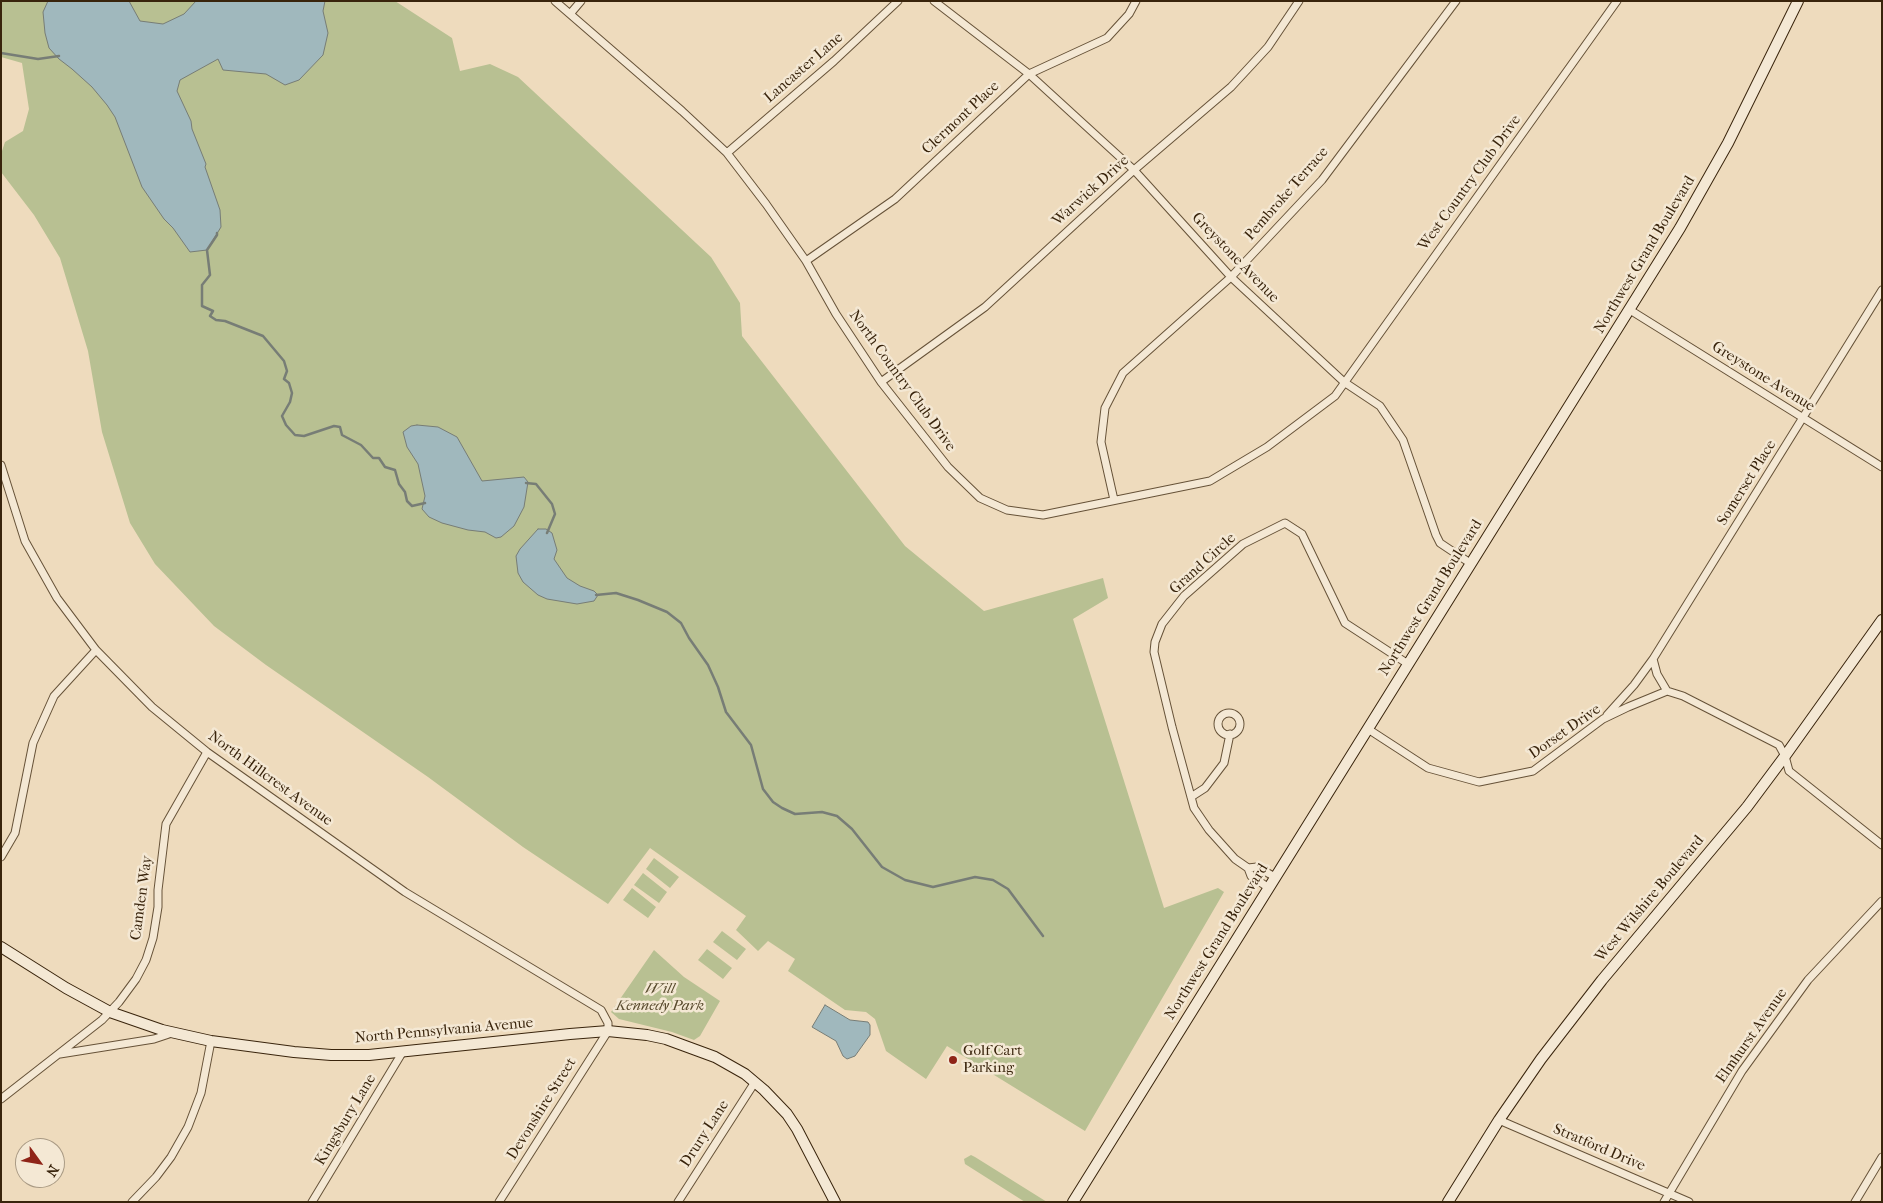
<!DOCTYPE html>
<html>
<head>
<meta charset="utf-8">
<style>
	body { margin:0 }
	#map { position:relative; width:1883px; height:1203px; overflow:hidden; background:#eedbbd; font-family:"IM FELL French Canon",serif }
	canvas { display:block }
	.frame { position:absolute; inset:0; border:2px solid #39240c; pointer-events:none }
	.north { position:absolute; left:15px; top:1138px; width:50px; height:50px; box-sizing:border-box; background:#f4e8d4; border:1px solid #a99a84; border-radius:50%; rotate:122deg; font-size:14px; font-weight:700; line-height:20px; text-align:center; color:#39240c }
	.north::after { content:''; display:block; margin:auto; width:18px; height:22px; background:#8f2418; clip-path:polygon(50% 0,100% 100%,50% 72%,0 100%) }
</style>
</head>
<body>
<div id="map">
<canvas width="1883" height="1203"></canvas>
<div class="frame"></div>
<div class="north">N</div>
</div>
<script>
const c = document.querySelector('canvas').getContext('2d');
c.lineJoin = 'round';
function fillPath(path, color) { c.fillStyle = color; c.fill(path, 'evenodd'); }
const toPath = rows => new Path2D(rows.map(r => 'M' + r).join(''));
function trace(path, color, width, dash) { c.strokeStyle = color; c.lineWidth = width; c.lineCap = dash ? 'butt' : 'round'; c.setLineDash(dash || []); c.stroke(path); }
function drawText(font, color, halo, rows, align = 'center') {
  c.font = font + ' "IM FELL French Canon",serif'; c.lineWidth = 5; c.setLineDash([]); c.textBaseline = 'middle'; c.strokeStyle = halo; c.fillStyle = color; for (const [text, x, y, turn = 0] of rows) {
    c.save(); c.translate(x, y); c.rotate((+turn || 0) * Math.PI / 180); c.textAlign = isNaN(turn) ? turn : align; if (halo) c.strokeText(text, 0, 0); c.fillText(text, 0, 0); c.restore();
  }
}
const green = toPath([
	[1,1,395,1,452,38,460,71,490,64,518,77,711,257,740,303,742,336,905,546,984,611,1103,578,1108,598,1073,619,1164,908,1218,888,1224,892,1085,1131,947,1046,926,1079,886,1051,875,1019,866,1012,845,1010,788,971,795,959,768,941,758,951,736,930,746,916,650,848,608,904,523,847,428,777,266,665,214,626,155,564,130,523,102,432,88,351,60,258,34,215,1,172,1,154,5,142,23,131,29,109,22,63,1,57],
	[654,858,679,877,670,888,646,869],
	[643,873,667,892,659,903,634,885],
	[632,888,656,907,648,918,623,900],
	[722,931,746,949,737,960,713,942],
	[707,949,732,968,723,979,698,960],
	[654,950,684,977,720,1001,700,1036,694,1040,672,1032,619,1019,611,1012],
	[971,1155,975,1157,1047,1202,1025,1202,965,1164,964,1159]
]);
const water = toPath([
	[48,1,129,1,140,21,163,24,184,14,196,1,325,1,323,11,328,33,323,55,299,80,285,85,266,74,223,70,218,59,180,80,177,91,191,121,192,129,206,164,205,167,220,210,221,227,207,250,190,252,173,228,164,219,142,187,115,117,107,105,92,87,72,69,59,59,49,48,45,33,43,12,48,1],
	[417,425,438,427,457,437,482,481,524,477,528,482,524,507,514,526,501,537,496,538,485,532,468,530,442,523,429,517,422,509,425,496,418,464,407,447,403,432,411,426,417,425],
	[538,529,546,529,552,533,557,550,554,559,567,578,580,586,594,591,598,595,594,601,577,604,547,599,538,595,523,582,518,573,516,556,520,549,538,529],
	[825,1005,850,1020,868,1022,870,1025,870,1035,855,1056,847,1059,843,1056,836,1041,812,1027,825,1005]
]);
const stream = toPath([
	[1,53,38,59,59,56],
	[217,233,217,235,207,250,210,275,202,285,202,306,213,311,210,316,216,320,225,321,263,336,284,361,287,371,284,379,289,383,292,393,290,402,282,416,286,425,295,435,304,436,334,426,340,427,342,435,361,445,373,458,379,458,385,467,395,470,399,484,405,492,407,501,412,506,425,503],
	[526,483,536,484,552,504,555,514,547,533],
	[596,595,616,593,638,600,667,612,681,623,689,638,708,665,718,687,726,712,751,745,763,789,773,802,782,808,795,814,822,812,837,816,852,829,882,867,905,880,933,887,975,877,993,880,1008,889,1043,936]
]);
const street = toPath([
	[555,1,682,111,727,153,766,204,806,261,836,314,881,382,948,467,980,498,1007,510,1043,515,1210,481,1267,447,1335,396,1617,1],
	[934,1,1029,74,1134,170,1231,277,1344,382,1380,406,1403,440,1436,535,1440,543,1470,563],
	[570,14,581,1],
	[727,153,834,61,898,1],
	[806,261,895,199,1029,74,1107,38,1129,14,1136,1],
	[1630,310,1882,467],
	[881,382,985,307,1134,170,1231,87,1268,47,1299,1],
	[1,465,25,541,57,598,96,650,152,707,207,752,405,892,601,1010,608,1023,608,1031,499,1202],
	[1114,500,1101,442,1105,408,1123,373,1231,277,1322,180,1456,1],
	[1667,691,1657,674,1653,659,1882,290],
	'1218 724a11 11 0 1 1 22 0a11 11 0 1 1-22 0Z',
	[1607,715,1634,685,1653,659],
	[1368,729,1428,768,1479,782,1533,771,1603,719,1628,707,1667,691,1683,696,1779,745,1785,756,1789,771,1882,845],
	[1191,797,1205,788,1224,763,1230,734],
	[1,857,15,833,33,743,54,696,96,650],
	[1248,868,1251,876,1269,888],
	[1275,877,1257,867,1248,868,1235,859,1209,830,1194,808,1172,727,1154,652,1155,642,1162,624,1184,596,1243,544,1285,523,1302,534,1345,623,1408,664],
	[60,1054,154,1039,172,1033],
	[1,1099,102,1020,119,1002,136,979,146,960,153,938,158,907,158,890,166,824,207,752],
	[1499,1120,1689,1202],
	[132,1202,156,1177,171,1157,188,1127,201,1093,211,1041],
	[312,1202,402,1053],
	[678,1202,755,1082],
	[1664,1202,1742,1071,1808,980,1882,901],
	[1855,1202,1882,1157]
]);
const secondary = toPath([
	[1,947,66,988,110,1012,162,1030,211,1041,294,1052,331,1055,369,1055,570,1034,608,1031,647,1035,666,1039,715,1057,745,1074,764,1090,787,1114,797,1129,835,1202],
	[1073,1202,1680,228,1728,143,1798,1],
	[1448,1202,1499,1120,1541,1059,1602,980,1747,807,1785,756,1882,620]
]);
const markers = [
	[953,1060,5,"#8f2418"]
];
const streetNames = [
	["Lancaster Lane",804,68,-41],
	["Clermont Place",961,118,-43],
	["West Country Club Drive",1470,183,-54],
	["Warwick Drive",1091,191,-42],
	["Pembroke Terrace",1287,194,-49],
	["Northwest Grand Boulevard",1645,255,-59],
	["Greystone Avenue",1235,258,46],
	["Greystone Avenue",1763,377,32],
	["North Country Club Drive",902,381,54],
	["Somerset Place",1747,483,-58],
	["Grand Circle",1203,564,-42],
	["Northwest Grand Boulevard",1431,598,-58],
	["Dorset Drive",1565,732,-35],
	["North Hillcrest Avenue",270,779,36],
	["Camden Way",142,898,-82],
	["West Wilshire Boulevard",1650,899,-50],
	["Northwest Grand Boulevard",1217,942,-58],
	["North Pennsylvania Avenue",444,1031,-5],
	["Elmhurst Avenue",1752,1036,-55],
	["Devonshire Street",542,1109,-58],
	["Kingsbury Lane",346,1120,-59],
	["Drury Lane",705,1134,-57],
	["Stratford Drive",1599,1148,23]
];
const parkNames = [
	["Will",660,989],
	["Kennedy Park",660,1006]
];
const poiNames = [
	["Golf Cart",963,1051],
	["Parking",963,1068]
];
fillPath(green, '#b8c092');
fillPath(water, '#a0b8bd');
trace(water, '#777d76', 1);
trace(stream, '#777d76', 2.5);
trace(street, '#665238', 9);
trace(secondary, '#39240c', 12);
trace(street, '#f4e8d4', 7);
trace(secondary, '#f4e8d4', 10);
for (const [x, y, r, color] of markers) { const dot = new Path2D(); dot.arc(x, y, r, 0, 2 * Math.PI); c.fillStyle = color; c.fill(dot); trace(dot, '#f4e8d4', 2); }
drawText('15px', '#39240c', '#f4e8d4', streetNames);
drawText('italic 15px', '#594b2e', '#f4e8d4', parkNames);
drawText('15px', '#39240c', '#f4e8d4', poiNames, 'left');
</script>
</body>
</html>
